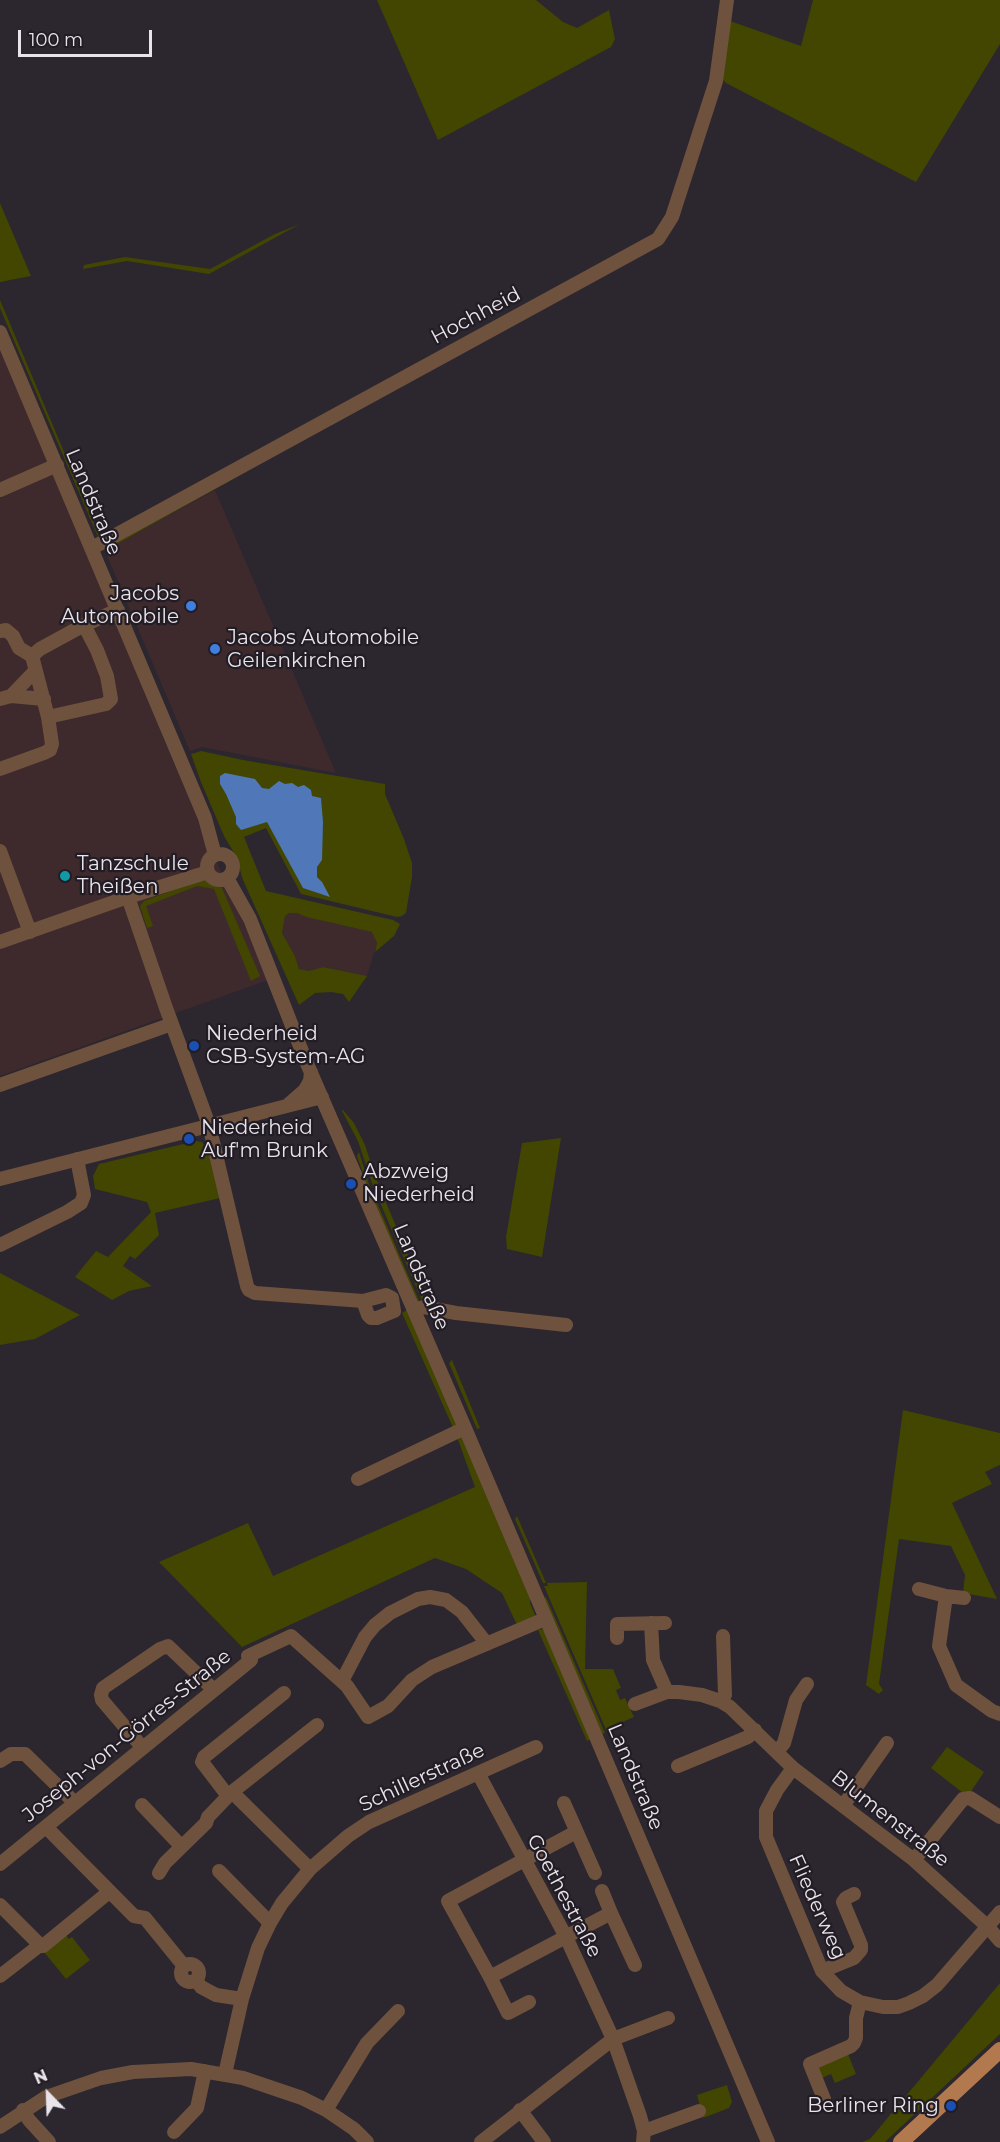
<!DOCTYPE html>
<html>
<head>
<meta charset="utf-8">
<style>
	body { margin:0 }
	#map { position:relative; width:1000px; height:2142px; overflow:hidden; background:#2c262f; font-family:Montserrat,sans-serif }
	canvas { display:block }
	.north { position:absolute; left:18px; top:2064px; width:60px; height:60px; -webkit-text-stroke:4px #221c25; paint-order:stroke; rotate:337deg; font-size:16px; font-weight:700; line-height:24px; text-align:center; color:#e8e4ea }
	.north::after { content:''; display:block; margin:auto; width:21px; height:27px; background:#e8e4ea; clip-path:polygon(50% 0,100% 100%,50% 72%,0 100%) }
	.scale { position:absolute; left:18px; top:30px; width:134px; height:27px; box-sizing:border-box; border:3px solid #e8e4ea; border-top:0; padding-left:8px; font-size:18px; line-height:21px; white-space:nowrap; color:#e8e4ea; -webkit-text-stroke:4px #221c25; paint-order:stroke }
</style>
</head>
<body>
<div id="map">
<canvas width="1000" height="2142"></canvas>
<div class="north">N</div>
<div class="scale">100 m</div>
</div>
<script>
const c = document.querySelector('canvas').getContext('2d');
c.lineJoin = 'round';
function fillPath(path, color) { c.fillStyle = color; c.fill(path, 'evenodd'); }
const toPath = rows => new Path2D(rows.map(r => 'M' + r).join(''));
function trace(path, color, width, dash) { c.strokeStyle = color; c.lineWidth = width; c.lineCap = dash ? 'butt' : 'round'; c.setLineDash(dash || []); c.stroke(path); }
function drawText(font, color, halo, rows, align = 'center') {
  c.font = font + ' Montserrat,sans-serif'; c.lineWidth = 4.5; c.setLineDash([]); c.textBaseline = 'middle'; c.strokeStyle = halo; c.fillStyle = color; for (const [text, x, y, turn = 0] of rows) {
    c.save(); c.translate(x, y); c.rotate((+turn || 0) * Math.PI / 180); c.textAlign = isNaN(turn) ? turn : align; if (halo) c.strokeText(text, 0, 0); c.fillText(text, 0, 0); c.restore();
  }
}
const commercial = toPath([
	[0,348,43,445,165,742,268,980,0,1076],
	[215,490,336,773,202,747,190,751,105,551],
	[289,913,297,913,306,917,373,932,377,943,367,976,323,967,309,971,299,969,295,956,282,933,285,916]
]);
const green = toPath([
	[377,0,536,0,563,22,577,28,609,10,615,39,611,47,438,140],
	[813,0,1000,0,1000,44,916,182,726,83,722,79,730,21,801,46],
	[0,203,31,276,0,282],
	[300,224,209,274,127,261,83,269,84,265,125,257,210,269,275,234],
	[0,300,100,537,98,537,0,308],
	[345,416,105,551,104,548],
	[201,751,243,760,385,784,385,794,404,839,412,863,412,877,406,913,402,916,397,917,301,894,266,828,244,837,266,891,393,920,400,924,394,936,375,952,377,943,372,932,306,917,297,913,289,913,285,916,282,933,295,956,299,969,309,971,323,967,367,976,349,1002,343,994,331,992,315,993,299,1005,243,880,236,856,224,836,201,782,191,754],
	[207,880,216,883,222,888,260,976,251,981,214,889,197,886,146,906,153,926,147,928,140,906,144,901,198,881],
	[343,1110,354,1123,365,1145,375,1176,428,1303,423,1303,373,1186,358,1141,342,1111],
	[561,1138,542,1257,507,1249,506,1237,522,1143],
	[196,1141,202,1142,208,1150,220,1198,155,1213,159,1235,135,1259,130,1256,123,1266,152,1286,129,1291,112,1300,75,1277,96,1251,108,1257,151,1212,147,1202,95,1189,93,1176,99,1164],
	[359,1152,369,1184,420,1303,417,1303,367,1185,357,1156],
	[0,1273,80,1315,35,1339,0,1345],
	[407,1310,459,1428,454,1430,402,1313],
	[452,1360,480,1428,477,1429,449,1363],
	[903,1410,1000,1433,1000,1465,985,1472,992,1484,952,1503,997,1599,963,1593,965,1575,951,1546,899,1539,879,1684,883,1690,879,1694,866,1685],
	[462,1436,531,1594,530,1603,536,1617,517,1625,502,1593,466,1569,435,1558,242,1647,159,1562,248,1523,273,1576,475,1487,457,1437],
	[517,1516,546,1583,587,1582,585,1669,613,1669,621,1688,616,1690,620,1700,625,1698,634,1717,609,1728,607,1732,544,1586,548,1586,547,1583,543,1583,515,1519],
	[546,1597,605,1733,602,1734,544,1598],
	[542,1629,544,1631,591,1739,587,1741,538,1630],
	[947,1747,984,1772,970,1793,963,1793,931,1768],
	[65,1934,69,1939,72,1937,90,1960,66,1979,44,1952],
	[1000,1983,1000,2034,885,2142,862,2142,870,2139],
	[848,2054,856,2074,835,2083,831,2074,822,2078,817,2067],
	[727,2085,732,2102,729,2108,703,2118,697,2095]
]);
const water = toPath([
	[225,773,255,779,262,788,269,789,279,781,285,784,292,783,298,787,304,785,311,790,312,796,321,798,323,822,322,860,317,867,317,877,322,882,330,897,303,888,267,822,241,830,236,824,236,817,226,794,220,784,220,776]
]);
const minor = toPath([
	[0,332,178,754,205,818,215,855],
	[0,490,57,465],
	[92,548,658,239,672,217,716,81,727,0],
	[0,631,6,630,13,636,19,648,32,656,48,717,52,744,50,750,44,753,0,769],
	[32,656,40,649,84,625,118,610],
	[11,696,44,699],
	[0,699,11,696,35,671],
	[48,717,106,704,111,699,107,676,97,650,84,625],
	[0,851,30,932],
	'207 867a13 13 0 1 1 26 0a13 13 0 1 1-26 0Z',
	[227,878,250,919,305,1059,465,1428,768,2142],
	[128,897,166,1008,209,1125,247,1286,249,1290,255,1293,363,1301,368,1315,371,1318,377,1318,394,1311,392,1298,386,1295,363,1301],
	[0,942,128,897,208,872],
	[0,1085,172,1024],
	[289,1104,305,1090,310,1081,311,1072],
	[0,1179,322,1097],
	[0,1245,67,1212,81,1203,84,1195,77,1159],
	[414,1310,424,1307,456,1313,566,1325],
	[358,1479,465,1428],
	[919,1589,946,1596,964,1598],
	[946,1596,939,1646,953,1678,956,1685,992,1711,1000,1714],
	[651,1623,653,1660,667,1692],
	[617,1638,617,1624,665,1623],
	[248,1656,291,1636,347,1686,368,1717,388,1706,412,1680,432,1667,545,1619],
	[342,1681,365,1637,375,1625,390,1613,418,1599,430,1597,446,1600,462,1612,487,1644],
	[720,1701,725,1695,723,1636],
	[635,1704,667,1692,679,1692,702,1695,720,1701,730,1707,793,1768,914,1860,988,1927,1000,1941],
	[142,1747,102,1700,101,1695,103,1688,160,1649,168,1646,214,1690],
	[777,1752,784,1743,796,1700,807,1684],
	[0,1761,11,1754,25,1754,75,1803],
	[678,1766,748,1737,755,1730],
	[793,1768,777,1790,766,1811,766,1837,822,1971,841,1991,860,2002,883,2007,898,2007,909,2003,923,1996,937,1985,1000,1912],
	[478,1773,566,1937,613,2039,640,2116,644,2131,643,2142],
	[232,1792,317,1725],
	[228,1796,202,1762,204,1757,284,1693],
	[564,1803,595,1873],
	[142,1805,181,1846],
	[843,1806,887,1743],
	[46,1827,134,1916,145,1918,184,1966],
	[576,1832,448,1901,490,1977,611,1913,602,1891],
	[914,1860,963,1799,970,1798,1000,1817],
	[0,1864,251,1660],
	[219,1871,270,1923],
	[159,1873,165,1863,206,1823,208,1817,232,1792,310,1869],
	[0,1905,40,1945,43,1946,109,1892],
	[611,1913,635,1965],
	'181 1973a9 9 0 1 1 18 0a9 9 0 1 1-18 0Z',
	[822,1971,854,1958,861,1950,861,1945,843,1902,846,1898,854,1894],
	[0,1976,40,1945],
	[490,1977,508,2013,529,2002],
	[196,1980,201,1987,216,1995,242,1999],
	[225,2074,242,1999,258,1948,270,1923,282,1903,310,1869,348,1836,369,1822,536,1747],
	[824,2099,810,2064,851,2046,854,2043,856,2038,856,2018,860,2002],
	[23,2110,29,2120,49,2142],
	[326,2110,367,2043,398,2011],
	[520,2110,544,2142],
	[0,2127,46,2097,101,2078,133,2072,191,2069,243,2078,302,2098,326,2110,354,2129,367,2142],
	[644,2131,699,2111],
	[174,2132,197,2108,205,2071],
	[481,2142,613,2039,668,2018]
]);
const major = toPath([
	[901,2142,1000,2050]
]);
const markers = [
	[191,606,6,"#3f7fe0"],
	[215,649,6,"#3f7fe0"],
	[65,876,6,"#0f9aa8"],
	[194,1046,6,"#1a4fb4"],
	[189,1139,6,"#1a4fb4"],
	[351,1184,6,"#1a4fb4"],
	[951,2106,6,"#1a4fb4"]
];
const streetNames = [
	["Hochheid",476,316,-28],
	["Landstraße",93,502,67],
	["Landstraße",421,1277,67],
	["Joseph-von-Görres-Straße",127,1736,-39],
	["Landstraße",635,1777,67],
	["Schillerstraße",422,1778,-25],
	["Blumenstraße",890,1819,38],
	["Goethestraße",564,1896,62],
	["Fliederweg",817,1907,66]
];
const poiNames = [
	["Jacobs",179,594,"right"],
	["Automobile",179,617,"right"],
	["Jacobs Automobile",227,638],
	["Geilenkirchen",227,661],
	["Tanzschule",77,864],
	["Theißen",77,887],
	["Niederheid",206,1034],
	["CSB-System-AG",206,1057],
	["Niederheid",201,1128],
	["Auf'm Brunk",201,1151],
	["Abzweig",363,1172],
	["Niederheid",363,1195],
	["Berliner Ring",939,2106,"right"]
];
fillPath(commercial, '#3e2a2d');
fillPath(green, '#424600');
fillPath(water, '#5078b8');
trace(minor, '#6e523e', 14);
trace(major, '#b3794e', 16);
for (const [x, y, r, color] of markers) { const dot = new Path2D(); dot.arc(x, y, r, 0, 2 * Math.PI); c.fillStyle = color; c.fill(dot); trace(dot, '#221c25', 2); }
drawText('20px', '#e8e4ea', '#221c25', streetNames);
drawText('20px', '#e8e4ea', '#221c25', poiNames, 'left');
</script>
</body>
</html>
